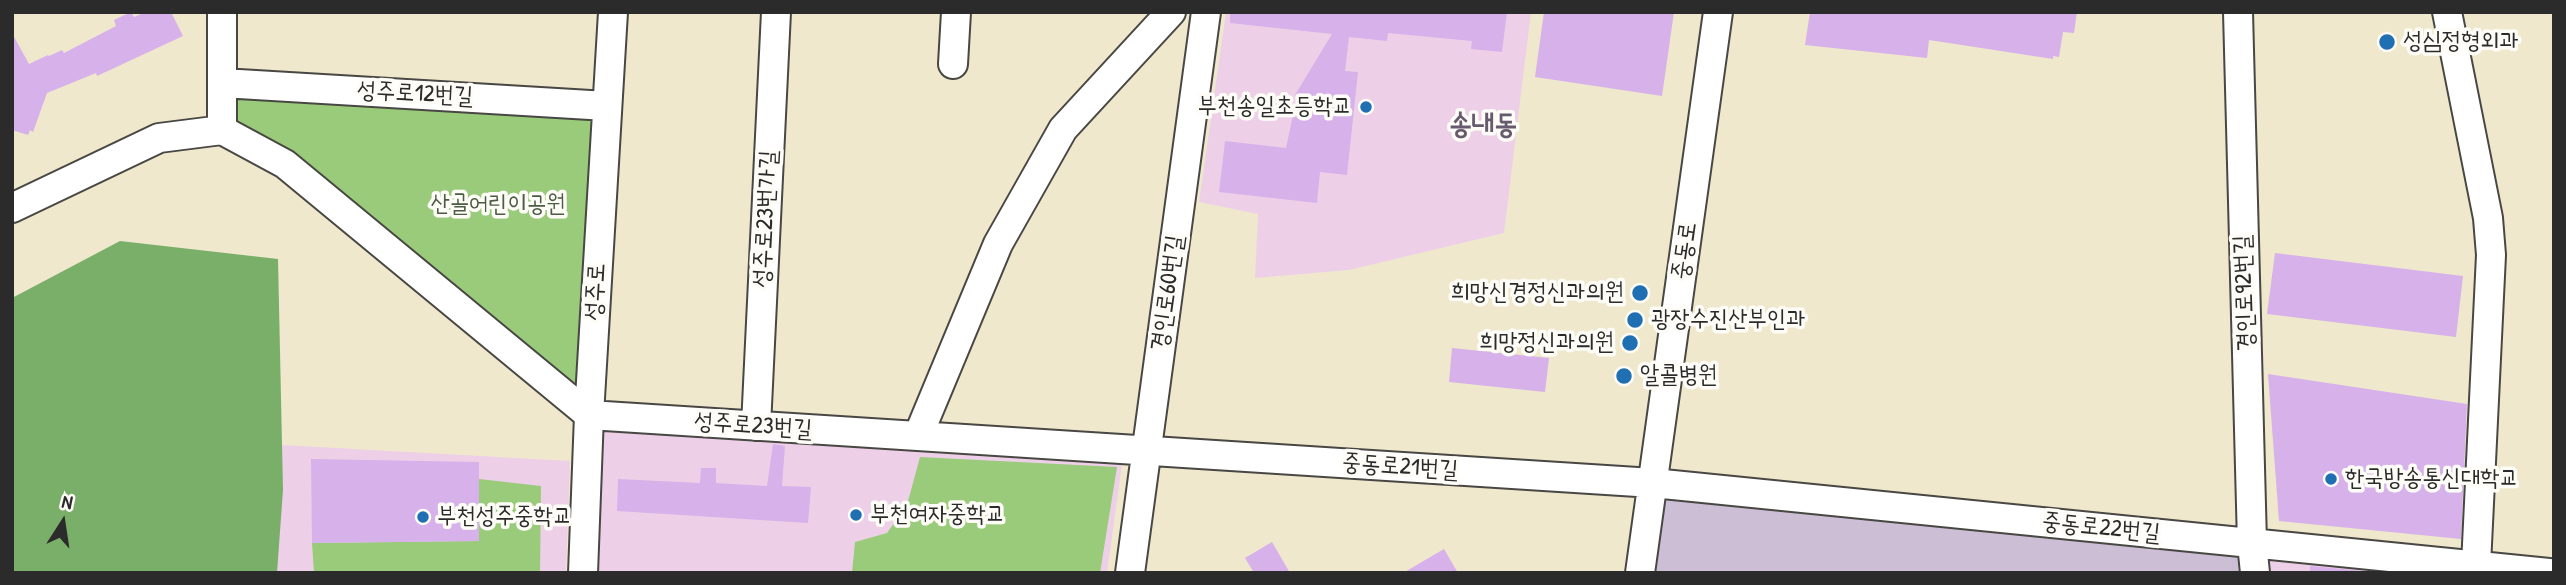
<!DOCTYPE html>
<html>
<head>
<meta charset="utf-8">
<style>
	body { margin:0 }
	#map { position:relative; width:2566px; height:585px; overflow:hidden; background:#efe8cd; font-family:"Patrick Hand",sans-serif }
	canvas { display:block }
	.frame { position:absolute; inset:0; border:14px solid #2b2b2b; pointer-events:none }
	.north { position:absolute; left:28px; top:487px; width:70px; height:70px; -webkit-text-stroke:5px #fdfcf7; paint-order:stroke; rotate:12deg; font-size:19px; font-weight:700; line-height:28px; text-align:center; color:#2b2b2b }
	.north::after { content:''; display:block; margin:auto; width:24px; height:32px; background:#2b2b2b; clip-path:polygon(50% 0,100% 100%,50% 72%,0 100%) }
</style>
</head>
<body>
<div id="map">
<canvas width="2566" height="585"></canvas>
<div class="frame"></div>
<div class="north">N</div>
</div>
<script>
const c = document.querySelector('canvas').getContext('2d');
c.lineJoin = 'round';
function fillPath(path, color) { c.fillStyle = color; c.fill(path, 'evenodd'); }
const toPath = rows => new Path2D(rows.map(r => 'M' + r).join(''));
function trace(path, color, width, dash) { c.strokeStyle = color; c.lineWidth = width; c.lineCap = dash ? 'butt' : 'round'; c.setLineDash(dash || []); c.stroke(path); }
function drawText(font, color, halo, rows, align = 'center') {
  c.font = font + ' "Patrick Hand","Poor Story",sans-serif'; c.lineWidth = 7; c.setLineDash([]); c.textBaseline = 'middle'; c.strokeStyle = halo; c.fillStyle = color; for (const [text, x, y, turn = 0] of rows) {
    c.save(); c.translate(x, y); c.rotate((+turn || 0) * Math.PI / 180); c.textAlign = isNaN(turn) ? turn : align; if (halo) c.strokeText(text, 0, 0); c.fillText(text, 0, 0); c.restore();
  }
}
const built = toPath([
	[1226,12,1531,12,1504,233,1349,270,1255,278,1258,214,1199,202],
	[599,426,1123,457,1107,573,594,573],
	[282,445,570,461,566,573,276,573],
	[2264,552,2481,573,2267,573]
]);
const industrial = toPath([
	[1653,483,2241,541,2245,573,1640,573]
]);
const green = toPath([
	[227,89,603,111,583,404,227,126],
	[920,457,1117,467,1100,573,852,573,855,542,887,533,907,505],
	[479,479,541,486,540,573,314,573,312,543,478,541]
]);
const forest = toPath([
	[120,241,278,259,283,490,277,573,12,573,12,298]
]);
const building = toPath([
	[131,12,134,17,146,12,171,12,183,36,97,76,96,73,47,93,33,132,30,130,28,135,12,130,12,33,29,64,48,55,49,56,62,50,64,53,116,26,114,20],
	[1230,12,1507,12,1502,52,1471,49,1472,41,1388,33,1387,41,1349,37,1345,71,1358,72,1347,175,1320,172,1317,203,1219,192,1225,141,1286,148,1297,96,1295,95,1332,34,1230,23],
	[1544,12,1674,12,1662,96,1535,77],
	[1810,12,2077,12,2074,33,2063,32,2059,57,2053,56,2053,59,1929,40,1927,58,1805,45],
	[2275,253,2463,276,2456,337,2267,314],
	[1452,348,1549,358,1545,392,1449,382],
	[2268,374,2467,404,2461,539,2279,521],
	[773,444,785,446,782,486,811,487,808,523,617,511,618,479,700,483,701,468,716,468,716,483,767,486],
	[311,459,479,462,479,541,312,543],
	[1272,542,1290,573,1254,573,1245,558],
	[1444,549,1458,573,1403,573],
	[2310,566,2364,571,2364,573,2310,573]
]);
const minor = toPath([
	[2238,12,2252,543,2255,573],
	[2447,12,2488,218,2491,255,2476,565],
	[953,64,956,12],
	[222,83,607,106],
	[222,130,222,12],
	[12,208,159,138,222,130,285,164,589,415],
	[589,415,1653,483,2549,573],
	[756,426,776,12],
	[918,436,998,244,1063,129,1171,12],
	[583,573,589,415,613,12],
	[1130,573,1206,12],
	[1640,573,1718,12]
]);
const markers = [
	[2387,42,9,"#1f6fb2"],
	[1366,107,7,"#1f6fb2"],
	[1640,293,9,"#1f6fb2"],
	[1635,320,9,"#1f6fb2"],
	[1630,343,9,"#1f6fb2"],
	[1624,376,9,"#1f6fb2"],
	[2331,479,7,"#1f6fb2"],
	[856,515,7,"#1f6fb2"],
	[423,517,7,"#1f6fb2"]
];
const poiNames = [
	["성심정형외과",2403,42],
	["부천송일초등학교",1352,107,"right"],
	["희망신경정신과의원",1624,293,"right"],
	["광장수진산부인과",1651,320],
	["희망정신과의원",1614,343,"right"],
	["알콜병원",1640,376],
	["한국방송통신대학교",2345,479],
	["부천여자중학교",870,515],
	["부천성주중학교",437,517]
];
const streetNames = [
	["성주로12번길",415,94,3],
	["성주로23번가길",766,219,-87],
	["중동로",1685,251,-82],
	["성주로",596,292,-87],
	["경인로60번길",1168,293,-82],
	["경인로92번길",2245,293,-92],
	["성주로23번길",753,426,4],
	["중동로21번길",1400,467,4],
	["중동로22번길",2101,528,6]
];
const parkNames = [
	["산골어린이공원",498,205]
];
const quarterNames = [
	["송내동",1483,126]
];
fillPath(built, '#edd0e8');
fillPath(industrial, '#ccbed4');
fillPath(green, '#99cb7a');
fillPath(forest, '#7aaf6a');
fillPath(building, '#d6b1ea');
trace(minor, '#484743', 32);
trace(minor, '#fff', 28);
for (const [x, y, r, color] of markers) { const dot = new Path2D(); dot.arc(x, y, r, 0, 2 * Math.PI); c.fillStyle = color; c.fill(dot); trace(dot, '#fdfcf7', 2.5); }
drawText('24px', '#2b2b2b', '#fdfcf7', poiNames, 'left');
drawText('24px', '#2b2b2b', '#fdfcf7', streetNames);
drawText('24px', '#4c5b43', '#fdfcf7', parkNames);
drawText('bold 28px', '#675a6e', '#fdfcf7', quarterNames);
</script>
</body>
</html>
